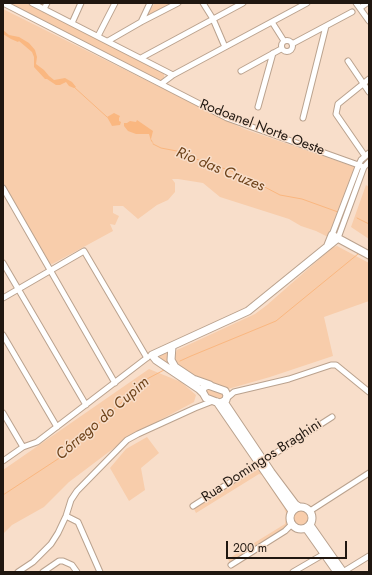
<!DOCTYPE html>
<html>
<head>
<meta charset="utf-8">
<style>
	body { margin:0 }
	#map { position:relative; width:372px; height:575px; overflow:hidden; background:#f8deca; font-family:Jost,sans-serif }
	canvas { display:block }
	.frame { position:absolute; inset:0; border:4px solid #201710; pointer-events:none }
	.scale { position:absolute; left:226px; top:541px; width:121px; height:18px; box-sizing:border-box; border:2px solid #201710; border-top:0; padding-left:5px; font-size:12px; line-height:14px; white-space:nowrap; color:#201710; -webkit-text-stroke:3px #f8deca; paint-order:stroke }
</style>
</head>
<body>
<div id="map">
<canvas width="372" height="575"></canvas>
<div class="frame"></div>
<div class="scale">200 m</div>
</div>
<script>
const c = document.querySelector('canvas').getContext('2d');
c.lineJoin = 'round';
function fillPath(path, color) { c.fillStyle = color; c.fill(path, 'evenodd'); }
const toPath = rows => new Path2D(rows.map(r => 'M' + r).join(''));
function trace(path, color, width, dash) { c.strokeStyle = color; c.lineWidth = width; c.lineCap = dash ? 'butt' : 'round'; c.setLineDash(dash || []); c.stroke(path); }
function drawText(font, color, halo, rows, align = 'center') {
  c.font = font + ' Jost,sans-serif'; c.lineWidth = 3; c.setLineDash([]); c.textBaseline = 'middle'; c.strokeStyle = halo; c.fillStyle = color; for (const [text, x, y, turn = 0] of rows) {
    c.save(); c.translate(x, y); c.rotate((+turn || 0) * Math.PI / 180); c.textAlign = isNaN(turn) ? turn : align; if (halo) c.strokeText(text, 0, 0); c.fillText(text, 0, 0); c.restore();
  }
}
const green = toPath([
	[7,3,26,3,164,73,164,79,159,81],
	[155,3,174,3,148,17,147,15],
	[3,9,244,129,355,167,328,237,316,231,301,226,289,219,220,197,203,183,178,179,172,179,175,183,175,192,168,200,157,205,138,219,123,206,113,206,113,213,119,216,115,225,110,224,113,231,56,262,52,264,49,263,3,182],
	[366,185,369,187,369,239,351,227],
	[337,246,369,263,369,301,324,317,333,356,270,377,228,389,193,376,177,366,174,358,177,350,255,314,267,305,333,247],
	[167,352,169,358,204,385,202,388,161,360,159,357,161,355],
	[149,369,181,382,196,395,194,402,130,436,69,482,44,507,12,525,3,534,3,470],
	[208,388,222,392,225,396,222,401,208,397,205,390],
	[147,437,159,453,141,468,145,490,129,501,110,468,126,449],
	[255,470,261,470,291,513,290,524,289,526,230,563,228,559,285,524,286,513,284,508,262,475,259,474,196,513,194,509],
	'292 518a9 9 0 1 1 18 0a9 9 0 1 1-18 0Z'
]);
const water = toPath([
	[3,30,9,35,19,37,29,43,35,50,37,57,36,64,44,70,49,76,54,80,65,78,72,82,76,87,74,88,69,86,66,82,60,85,56,85,47,79,45,79,34,67,34,57,32,52,19,41,18,42,11,39,3,34],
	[114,113,120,116,119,118,119,121,121,122,120,125,112,126,111,124,107,117],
	[137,120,153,131,151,139,154,144,151,141,149,134,136,134,128,131,124,126,124,123,127,123,130,121,136,122]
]);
const stream = toPath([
	[74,87,107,117],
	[153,144,161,148,182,152,190,157,240,174,280,195,302,199,338,212],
	[357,218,369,224],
	[180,361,191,356,276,321,358,254],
	[3,495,64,455,147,379,164,370]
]);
const street = toPath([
	[3,3,227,118,364,167],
	[32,3,173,75],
	[203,3,213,19,225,47],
	[356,3,369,21],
	[360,8,367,3],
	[44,9,47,3],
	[141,22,150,3],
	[272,22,284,41],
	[72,23,81,3],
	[98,36,115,3],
	'281.5 46a5.5 5.5 0 1 1 11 0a5.5 5.5 0 1 1-11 0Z',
	[108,41,141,22,178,3],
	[292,44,352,12],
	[141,58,243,3],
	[348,61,369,92],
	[241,71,281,49],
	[161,84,173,75,307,3],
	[258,107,273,53],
	[303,118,326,26],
	[365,156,336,114,338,104,369,79],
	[3,188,115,383],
	[332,235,359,164,361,160,369,153],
	[338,238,364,167,369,162],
	[3,263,86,405],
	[3,298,84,251,147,358],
	[3,335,57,427],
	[227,398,234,392,289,379,331,365,336,365,369,392],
	[3,413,23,447],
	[3,461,23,447,37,442,148,357],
	[193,506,332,417],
	[310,511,369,473],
	[66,516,78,522,100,572],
	[231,565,285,531,292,524],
	[18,572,33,562,51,544,58,533,66,516,71,500,77,491,127,440,138,434,195,408,213,401],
	[43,572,59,561,63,561,72,565,77,572],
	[293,572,324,554],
	[343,572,369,556]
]);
const secondary = toPath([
	[328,245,332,235,369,255],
	[172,346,171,360,175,367,193,379,210,385],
	[208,385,225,391,227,395,226,400,223,402,219,403,206,398,202,391,204,387,208,385],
	[203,393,199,389,156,360,152,355,248,311,338,238],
	[224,401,226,405,271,472,295,504,299,507],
	[217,402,292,511],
	'290 518a11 11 0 1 1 22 0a11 11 0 1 1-22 0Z',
	[310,525,343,572],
	[306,528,337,572]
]);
const streetNames = [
	["Rodoanel Norte Oeste",262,128,21],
	["Rua Domingos Braghini",262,461,-33]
];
const waterNames = [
	["Rio das Cruzes",220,170,22],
	["Córrego do Cupim",103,419,-41]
];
fillPath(green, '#f8cdab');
fillPath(water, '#fab780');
trace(stream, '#fab780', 1);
trace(street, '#baa28e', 7);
trace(secondary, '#baa28e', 9);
trace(street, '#fff', 5);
trace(secondary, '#fff', 7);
drawText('14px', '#201710', '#f8deca', streetNames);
drawText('italic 15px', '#6c4118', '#f8deca', waterNames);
</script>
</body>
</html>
